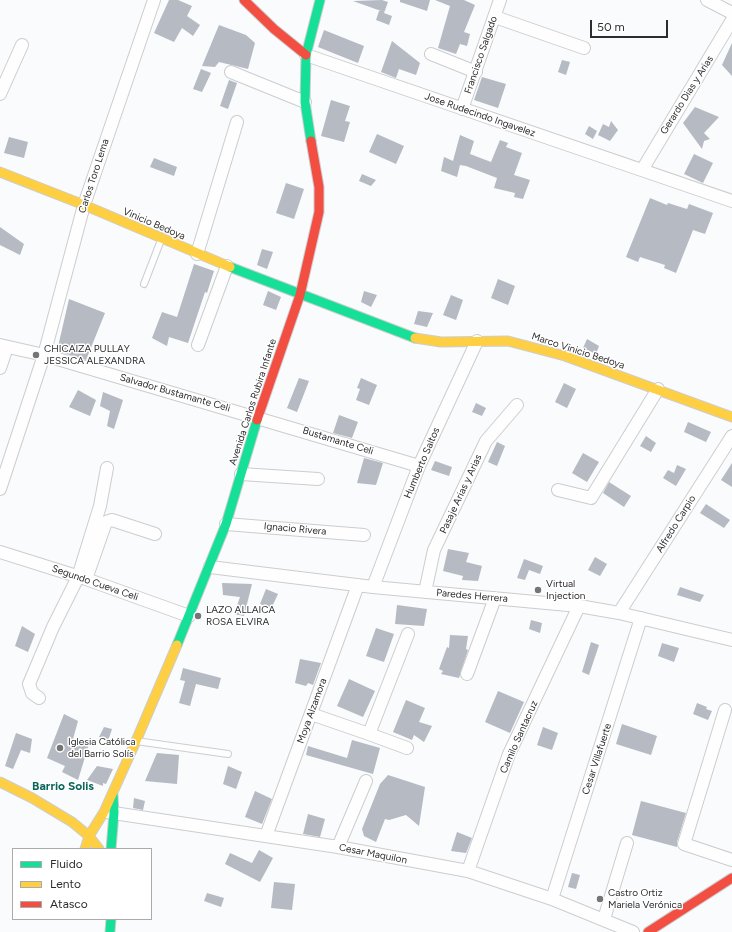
<!DOCTYPE html>
<html>
<head>
<meta charset="utf-8">
<style>
	body { margin:0 }
	#map { position:relative; width:732px; height:932px; overflow:hidden; background:#f9fbfd; font-family:Figtree,sans-serif }
	canvas { display:block }
	.legend { position:absolute; left:12px; top:848px; width:140px; height:72px; box-sizing:border-box; background:#fff; border:1px solid #ababac; margin:0; padding:5px 7px; list-style:none; font-size:12px; color:#2d2d2f }
	.legend li { display:flex; align-items:center; gap:8px; height:20px }
	.legend b { width:20px; border:1px solid #ababac }
	.scale { position:absolute; left:590px; top:20px; width:78px; height:18px; box-sizing:border-box; border:2px solid #2d2d2f; border-top:0; padding-left:5px; font-size:12px; line-height:14px; white-space:nowrap; color:#2d2d2f; -webkit-text-stroke:3px #fff; paint-order:stroke }
</style>
</head>
<body>
<div id="map">
<canvas width="732" height="932"></canvas>
<ul class="legend">
<li><b style="height:5px;background:#16e098"></b>Fluido</li>
<li><b style="height:5px;background:#ffcf43"></b>Lento</li>
<li><b style="height:5px;background:#f24e42"></b>Atasco</li>
</ul>
<div class="scale">50 m</div>
</div>
<script>
const c = document.querySelector('canvas').getContext('2d');
c.lineJoin = 'round';
function fillPath(path, color) { c.fillStyle = color; c.fill(path, 'evenodd'); }
const toPath = rows => new Path2D(rows.map(r => 'M' + r).join(''));
function trace(path, color, width, dash) { c.strokeStyle = color; c.lineWidth = width; c.lineCap = dash ? 'butt' : 'round'; c.setLineDash(dash || []); c.stroke(path); }
function drawText(font, color, halo, rows, align = 'center') {
  c.font = font + ' Figtree,sans-serif'; c.lineWidth = 3; c.setLineDash([]); c.textBaseline = 'middle'; c.strokeStyle = halo; c.fillStyle = color; for (const [text, x, y, turn = 0] of rows) {
    c.save(); c.translate(x, y); c.rotate((+turn || 0) * Math.PI / 180); c.textAlign = isNaN(turn) ? turn : align; if (halo) c.strokeText(text, 0, 0); c.fillText(text, 0, 0); c.restore();
  }
}
const building = toPath([
	[169,0,178,0,192,6,187,16,200,25,193,36,182,28,174,42,154,33],
	[382,0,388,2,384,13,392,16,389,25,376,20,379,11,381,11,353,1],
	[400,0,430,0,427,11,400,2],
	[435,0,464,0,475,5,464,32,470,34,467,46,460,44,456,54,438,48,450,6],
	[219,25,246,35,255,43,248,69,219,62,215,67,202,66],
	[324,30,364,46,358,63,318,47],
	[392,41,420,63,416,75,399,69,396,78,381,72],
	[732,43,732,76,722,65],
	[562,60,570,62,566,75,558,72],
	[201,69,211,73,202,92,193,89],
	[482,77,506,84,498,108,474,100],
	[229,80,237,83,228,109,220,106],
	[331,100,350,106,345,121,350,122,344,142,321,136],
	[695,107,719,117,704,133,710,139,704,141,702,149,683,123],
	[611,121,618,130,610,141,598,135,603,124,609,127],
	[589,126,597,131,593,139,585,134],
	[377,134,404,146,396,164,369,152],
	[460,135,474,141,470,154,491,162,500,140,508,143,506,147,522,153,514,175,530,180,523,199,514,197,515,193,494,188,497,178,466,166,460,165,457,177,441,171,444,157,453,161],
	[9,137,28,142,24,158,4,153],
	[694,154,713,163,703,183,684,174],
	[154,158,177,167,174,176,150,167],
	[362,174,376,180,371,186,359,181],
	[286,183,304,189,294,219,276,213],
	[650,198,667,205,668,203,687,209,689,204,713,213,705,234,693,230,676,273,664,268,665,265,640,257,638,262,626,257],
	[0,227,24,244,20,255,0,245],
	[262,249,273,252,267,269,257,265],
	[194,264,214,271,207,293,205,292,188,343,169,337,167,346,152,338,162,312,177,317],
	[498,279,515,286,508,305,491,298],
	[268,291,281,297,276,310,263,305],
	[364,291,377,295,371,307,361,302],
	[451,295,463,300,456,320,443,315],
	[69,299,105,313,86,360,57,351],
	[418,311,433,313,427,327,414,324],
	[587,339,599,346,596,354,583,348],
	[299,378,309,381,297,412,287,408],
	[361,378,377,385,369,405,356,400,360,389,357,388],
	[564,383,576,389,567,408,555,402],
	[78,390,96,400,90,416,69,407],
	[103,392,123,400,114,429,107,426,110,411,100,406],
	[476,403,486,408,482,416,472,412],
	[339,415,358,422,352,438,333,433],
	[688,422,711,432,706,442,684,432],
	[646,436,656,443,651,452,640,446],
	[497,442,505,446,497,466,488,462],
	[583,453,599,462,587,482,572,473],
	[364,458,383,463,376,485,357,483],
	[435,461,452,467,449,476,431,470],
	[732,463,732,487,721,480],
	[677,465,686,469,676,486,663,478,668,470,674,473],
	[609,482,631,496,624,507,603,493],
	[706,504,730,520,724,528,700,513],
	[448,549,469,553,466,562,482,566,478,581,462,580,463,576,443,571],
	[595,557,607,564,600,576,588,570],
	[524,559,543,566,540,574,529,570,525,580,517,578],
	[222,583,252,584,244,616,234,614,240,597,223,595],
	[680,587,704,595,700,602,677,595],
	[266,589,278,594,271,609,260,604],
	[397,605,427,609,424,626,395,624],
	[531,620,542,623,540,633,529,629],
	[22,626,35,634,28,652,15,646],
	[376,628,394,634,384,662,366,656],
	[450,635,468,636,466,649,468,650,459,678,441,674,443,671,439,669,447,647,449,648],
	[591,642,599,645,589,675,582,672],
	[662,643,679,648,674,662,658,656],
	[300,659,321,663,313,685,308,683,306,686,295,683],
	[183,668,221,678,218,689,196,684,190,706,179,703,185,681,180,680],
	[349,679,375,691,363,717,337,706],
	[498,691,524,702,510,733,485,722],
	[406,700,425,708,419,722,432,726,424,742,414,735,412,740,393,732],
	[697,703,707,707,706,709,712,711,708,720,693,714],
	[64,714,78,721,73,739,89,744,78,780,62,772,65,766,47,758],
	[622,724,657,736,651,755,616,744],
	[104,727,112,729,108,741,99,737],
	[543,727,558,733,552,750,537,745],
	[16,733,32,739,30,753,21,750,13,769,5,766],
	[352,740,380,748,373,774,306,755,308,746,347,758],
	[157,753,179,755,177,784,145,781],
	[97,766,113,769,106,784,103,783,103,786,87,780],
	[228,766,242,772,236,789,223,784],
	[388,775,425,787,419,826,406,815,389,820,385,819,376,842,364,836,362,829,380,784],
	[255,791,272,799,262,824,245,817],
	[134,798,145,801,143,810,133,808],
	[641,801,686,813,677,842,677,847,632,835],
	[308,814,325,819,320,837,303,834],
	[457,832,472,838,466,853,451,851],
	[259,850,273,858,260,882,225,864,230,853,252,863],
	[572,873,580,875,576,889,568,887],
	[274,882,295,884,292,910,271,908],
	[207,893,224,898,221,907,204,901]
]);
const lane = toPath([
	[144,284,161,240],
	[136,741,228,754]
]);
const street = toPath([
	[707,0,732,13],
	[495,17,584,48],
	[431,54,476,72],
	[306,55,732,201],
	[231,72,305,102],
	[0,94,22,45],
	[462,109,500,0],
	[642,170,732,20],
	[197,254,237,122],
	[0,345,44,355,419,466],
	[198,345,227,266],
	[0,368,7,347],
	[241,474,318,479],
	[0,489,44,355,84,205,154,0],
	[558,490,591,498,658,389],
	[226,524,364,535],
	[0,552,86,579,189,616],
	[210,567,373,587,579,606,619,613,732,640],
	[86,579,106,522,112,520,155,534],
	[373,587,419,466,477,341],
	[425,592,434,550,486,441,517,405],
	[619,613,732,436],
	[467,674,495,598],
	[39,698,32,693,29,684,53,627,78,577,100,506,107,468],
	[725,710,684,844,732,860],
	[311,714,369,734,408,634],
	[369,734,407,748],
	[107,812,338,847,468,871,552,899,633,932],
	[266,836,358,585],
	[338,847,366,781],
	[468,871,509,754,579,606],
	[552,899,641,618],
	[604,919,627,843]
]);
const fast = toPath([
	[311,141,305,102,306,55,320,0],
	[230,267,415,338],
	[177,645,226,524,257,420],
	[111,849,114,813,113,795],
	[110,932,111,919]
]);
const slow = toPath([
	[0,172,84,205,230,267],
	[415,338,441,342,508,341,565,356,732,417],
	[0,782,32,798,72,822,89,836,99,849],
	[85,849,89,836,104,812,136,741,177,645]
]);
const jam = toPath([
	[244,0,274,29,306,55],
	[257,420,300,295,319,212,319,187,311,141],
	[648,932,732,878]
]);
const markers = [
	[36,355,4,"#747577"],
	[538,590,4,"#747577"],
	[198,616,4,"#747577"],
	[60,748,4,"#747577"],
	[600,899,4,"#747577"]
];
const streetNames = [
	["Francisco Salgado",481,55,-71],
	["Gerardo Dias y Arias",687,95,-58],
	["Jose Rudecindo Ingavelez",480,115,19],
	["Carlos Toro Lema",94,176,-72],
	["Vinicio Bedoya",154,224,23],
	["Marco Vinicio Bedoya",578,351,18],
	["Salvador Bustamante Celi",175,393,16],
	["Avenida Carlos Rubira Infante",253,402,-72],
	["Bustamante Celi",338,441,17],
	["Humberto Saltos",422,463,-67],
	["Pasaje Arias y Arias",461,494,-65],
	["Alfredo Carpio",676,524,-58],
	["Ignacio Rivera",295,529,5],
	["Segundo Cueva Celi",95,583,19],
	["Paredes Herrera",472,596,5],
	["Moya Alzamora",312,711,-70],
	["Camilo Santacruz",519,737,-66],
	["Cesar Villafuerte",597,759,-72],
	["Cesar Maquilon",373,854,11]
];
const poiNames = [
	["CHICAIZA PULLAY",44,349],
	["JESSICA ALEXANDRA",44,361],
	["Virtual",546,584],
	["Injection",546,596],
	["LAZO ALLAICA",206,610],
	["ROSA ELVIRA",206,622],
	["Iglesia Católica",68,742],
	["del Barrio Solís",68,754],
	["Castro Ortiz",608,893],
	["Mariela Verónica",608,905]
];
const quarterNames = [
	["Barrio Solis",63,786]
];
fillPath(building, '#b6bac2');
trace(lane, '#cccdcf', 8);
trace(street, '#cccdcf', 14);
trace(fast, '#cccdcf', 11);
trace(slow, '#cccdcf', 11);
trace(jam, '#cccdcf', 11);
trace(lane, '#fefeff', 6);
trace(street, '#fefeff', 12);
trace(fast, '#16e098', 9);
trace(slow, '#ffcf43', 9);
trace(jam, '#f24e42', 9);
for (const [x, y, r, color] of markers) { const dot = new Path2D(); dot.arc(x, y, r, 0, 2 * Math.PI); c.fillStyle = color; c.fill(dot); trace(dot, '#fff', 1.5); }
drawText('10px', '#2d2d2f', '#fff', streetNames);
drawText('10px', '#2d2d2f', '#fff', poiNames, 'left');
drawText('bold 12px', '#0b665a', '#fff', quarterNames);
</script>
</body>
</html>
